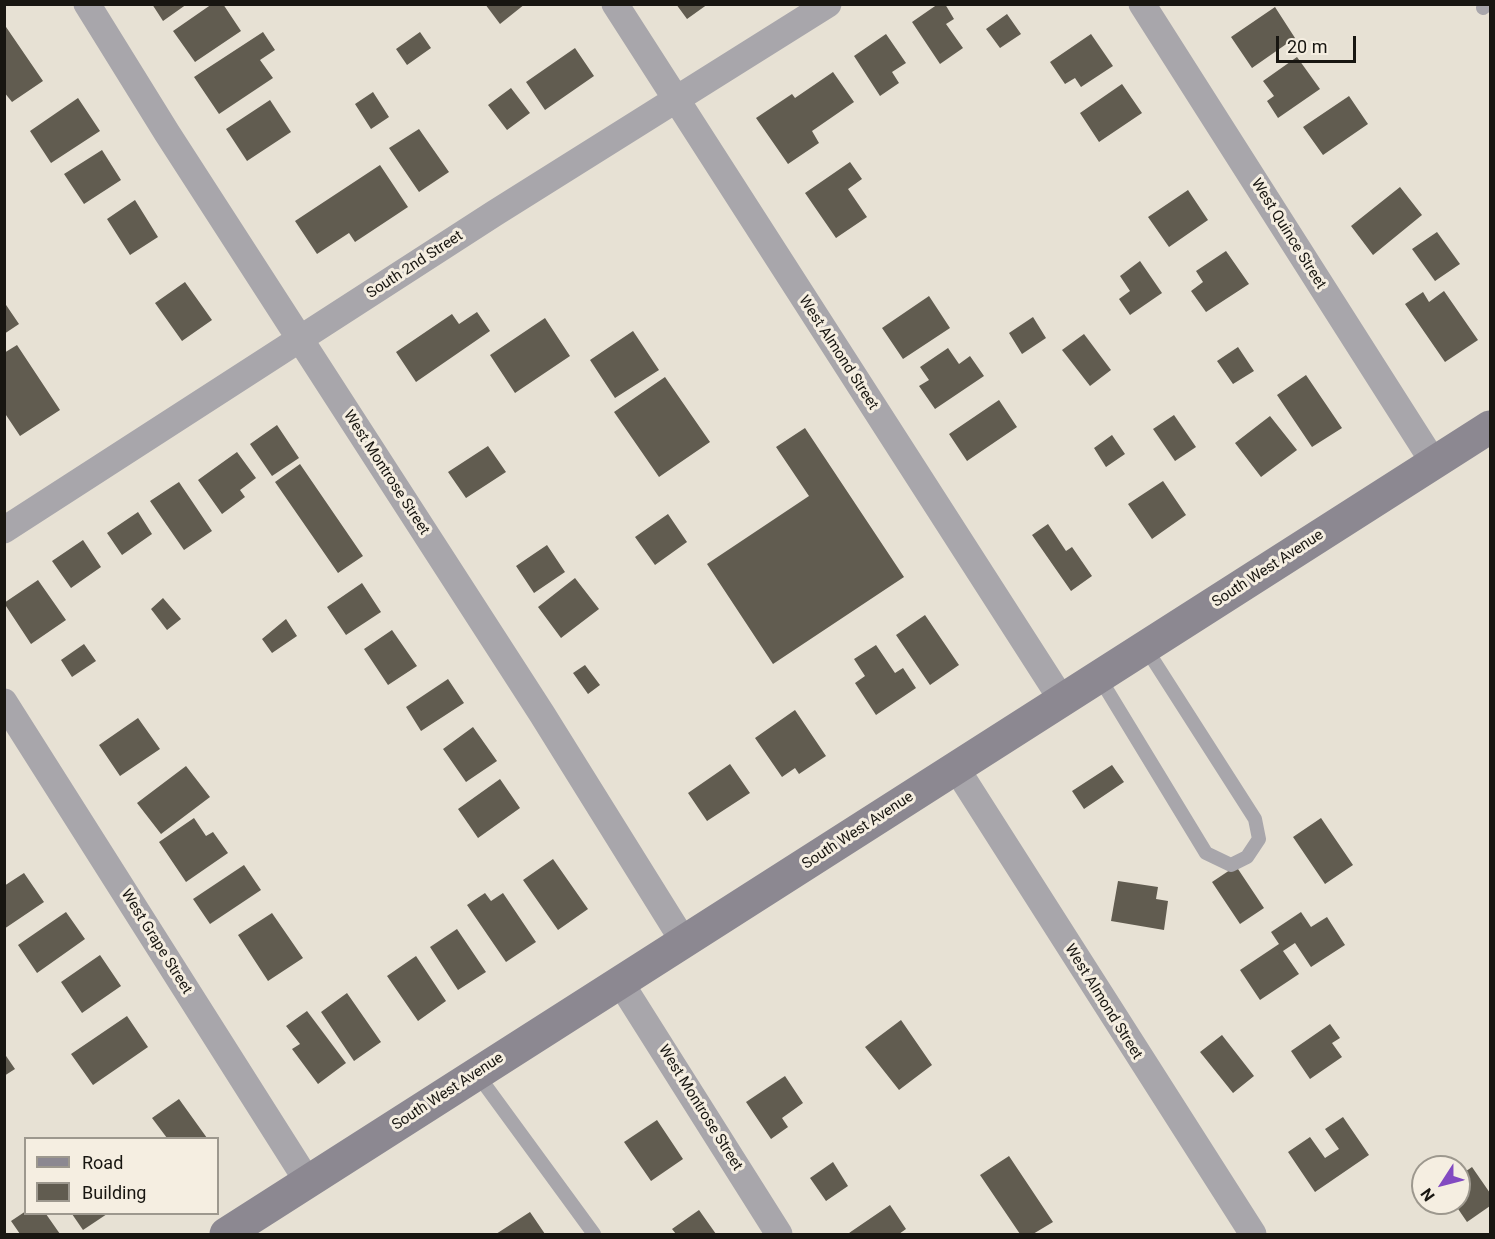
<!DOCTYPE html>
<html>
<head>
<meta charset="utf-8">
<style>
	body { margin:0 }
	#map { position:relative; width:1495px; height:1239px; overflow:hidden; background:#e7e1d4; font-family:Roboto,sans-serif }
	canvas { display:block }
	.frame { position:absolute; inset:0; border:6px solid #181611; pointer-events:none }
	.legend { position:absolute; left:24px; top:1137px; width:195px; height:78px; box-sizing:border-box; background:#f5eee1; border:2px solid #9d988e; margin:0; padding:8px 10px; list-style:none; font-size:18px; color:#181611 }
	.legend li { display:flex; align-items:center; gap:12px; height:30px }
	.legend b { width:30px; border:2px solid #9d988e }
	.north { position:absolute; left:1411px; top:1155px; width:60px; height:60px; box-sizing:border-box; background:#f5eee1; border:2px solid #9d988e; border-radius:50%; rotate:234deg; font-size:16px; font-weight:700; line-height:24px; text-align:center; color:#181611 }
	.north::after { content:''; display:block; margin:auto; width:21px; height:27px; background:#824ac1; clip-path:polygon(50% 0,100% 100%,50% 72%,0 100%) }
	.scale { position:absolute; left:1276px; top:36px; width:80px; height:27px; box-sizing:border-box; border:3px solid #181611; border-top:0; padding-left:8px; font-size:18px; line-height:21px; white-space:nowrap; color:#181611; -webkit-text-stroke:4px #f5eee1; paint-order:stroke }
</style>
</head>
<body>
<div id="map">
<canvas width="1495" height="1239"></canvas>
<div class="frame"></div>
<ul class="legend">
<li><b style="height:8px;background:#8c8891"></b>Road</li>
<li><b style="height:16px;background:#615c50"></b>Building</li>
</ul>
<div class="north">N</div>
<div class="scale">20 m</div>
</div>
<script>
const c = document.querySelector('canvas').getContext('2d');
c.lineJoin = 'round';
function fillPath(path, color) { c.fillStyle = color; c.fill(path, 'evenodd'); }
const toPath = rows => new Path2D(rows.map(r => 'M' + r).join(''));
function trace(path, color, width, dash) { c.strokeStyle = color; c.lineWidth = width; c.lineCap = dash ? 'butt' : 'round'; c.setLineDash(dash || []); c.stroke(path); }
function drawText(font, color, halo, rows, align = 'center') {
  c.font = font + ' Roboto,sans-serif'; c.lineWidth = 6; c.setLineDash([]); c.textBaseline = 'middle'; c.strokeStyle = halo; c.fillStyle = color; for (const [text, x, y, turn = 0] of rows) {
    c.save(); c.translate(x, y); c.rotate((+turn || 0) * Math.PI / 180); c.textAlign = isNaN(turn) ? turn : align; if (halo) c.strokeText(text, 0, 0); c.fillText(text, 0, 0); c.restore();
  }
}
const building = toPath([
	[152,4,187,4,163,21],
	[212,4,223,4,241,31,195,62,173,31],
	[485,4,525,4,500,24],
	[676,4,708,4,687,19],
	[938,4,945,4,954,19,946,24,963,48,940,64,912,22],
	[1275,7,1295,38,1252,68,1231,37],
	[1007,14,1021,34,1000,48,986,29],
	[4,24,43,81,12,102,4,92],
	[263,32,275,50,260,60,273,78,219,114,194,77],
	[420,32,431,48,407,65,396,49],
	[886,34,906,63,892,72,899,83,880,96,854,56],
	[1091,34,1113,66,1081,87,1075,78,1065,84,1050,62],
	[575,48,594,76,545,110,526,82],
	[1297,57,1320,89,1278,118,1267,101,1274,96,1263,81],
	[833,72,854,102,812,131,819,143,788,164,756,118,792,94,795,98],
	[1122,84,1142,113,1099,142,1080,113],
	[511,88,530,113,507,130,488,105],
	[373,92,389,117,371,129,355,104],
	[1349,96,1368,124,1323,155,1303,127],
	[78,98,100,131,51,163,30,131],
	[270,100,291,132,247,161,226,129],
	[419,129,449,172,419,192,389,148],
	[102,150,121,180,84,204,64,174],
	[850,162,862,179,848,189,867,217,836,238,805,193],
	[380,165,408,207,355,242,349,233,317,254,295,221],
	[1400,187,1422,215,1373,255,1351,226],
	[1188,190,1208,220,1169,247,1148,217],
	[135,200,158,237,130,255,107,219],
	[1437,232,1460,264,1435,281,1412,249],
	[1226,251,1249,284,1206,312,1191,291,1203,282,1196,271],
	[1140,261,1162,293,1130,315,1119,299,1130,291,1120,276],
	[185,282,212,320,182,341,155,303],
	[1444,291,1478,340,1445,362,1405,304,1423,292,1429,302],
	[929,296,950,328,903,359,882,328],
	[4,302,19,324,4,334],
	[477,312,490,331,416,382,396,352,452,314,459,324],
	[1033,317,1046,338,1022,354,1009,333],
	[545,318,570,356,515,393,490,355],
	[633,331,659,370,615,398,590,360],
	[1084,334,1111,370,1090,386,1062,350],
	[17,345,60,410,20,436,4,412,4,353],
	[1238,347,1254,371,1233,384,1217,361],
	[948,348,959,364,970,356,984,376,935,409,919,386,929,380,920,367],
	[1306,375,1342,428,1312,447,1277,395],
	[665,377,710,442,659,477,614,412],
	[999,400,1017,427,967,461,949,434],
	[1174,415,1196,447,1175,461,1153,429],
	[1270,416,1297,450,1261,477,1235,443],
	[277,425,299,458,272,476,250,444],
	[805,428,904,577,773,664,707,564,809,496,776,447],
	[1112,435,1125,454,1106,467,1094,448],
	[488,446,506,472,466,498,448,472],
	[237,452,256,478,240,490,245,497,222,514,198,480],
	[300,464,363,556,338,573,275,482],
	[1163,481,1186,515,1152,539,1128,504],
	[179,482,212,531,184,550,150,501],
	[138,512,152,534,122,555,107,533],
	[668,514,687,542,655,565,635,537],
	[1048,524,1066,551,1072,547,1092,576,1071,591,1032,535],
	[83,540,101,567,71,588,52,561],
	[547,545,565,572,534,593,516,566],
	[575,578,599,609,561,638,538,607],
	[38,580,66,620,31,644,4,603],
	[362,583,381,612,346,635,327,607],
	[163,598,181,619,167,630,151,609],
	[925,615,959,665,930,685,896,635],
	[286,619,297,636,272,653,262,639],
	[392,630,417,666,388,685,364,649],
	[84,644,96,661,72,677,61,660],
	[876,645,895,673,903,668,916,688,876,715,855,683,865,676,854,659],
	[585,665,600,685,588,694,573,673],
	[448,679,464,703,421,731,406,707],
	[795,710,826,756,799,774,795,768,782,777,755,738],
	[138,718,160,749,120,776,99,745],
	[473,727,497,761,466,782,443,749],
	[730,764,750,793,707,821,688,793],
	[1112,765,1124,782,1084,809,1072,791],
	[186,766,210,797,161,834,137,803],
	[500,779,520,808,478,838,458,809],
	[194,818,206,836,213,832,228,853,186,882,159,842],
	[1321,818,1353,865,1325,884,1293,837],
	[553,859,588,909,558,930,523,880],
	[244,865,261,890,210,924,193,899],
	[1236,866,1264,908,1240,924,1212,882],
	[24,873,44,902,4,929,4,886],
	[1118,881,1158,887,1156,899,1168,901,1164,930,1111,921],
	[485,893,491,901,503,893,536,942,506,962,467,905],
	[66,912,85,939,37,973,18,945],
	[1301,912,1311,927,1327,917,1345,945,1311,967,1295,943,1283,951,1299,974,1260,1000,1240,970,1279,944,1271,932],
	[272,913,303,958,268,981,238,935],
	[457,929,486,972,458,990,430,947],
	[100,955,121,986,82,1013,61,982],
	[416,956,446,1001,418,1021,387,976],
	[347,993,381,1042,354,1061,321,1012],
	[307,1011,346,1063,318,1084,292,1049,300,1044,286,1026],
	[127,1016,148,1047,93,1085,71,1054],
	[901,1020,932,1065,899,1090,865,1047],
	[1330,1024,1340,1038,1332,1043,1342,1057,1310,1079,1291,1051],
	[1222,1035,1254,1076,1233,1093,1200,1052],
	[4,1053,15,1069,4,1076],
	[785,1076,803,1103,782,1118,788,1127,771,1139,746,1102],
	[179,1099,207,1138,167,1138,152,1118],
	[1343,1117,1369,1155,1315,1192,1288,1152,1310,1137,1325,1158,1339,1149,1325,1129],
	[657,1120,683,1159,651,1181,624,1142],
	[1009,1156,1053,1222,1033,1234,1020,1234,980,1175],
	[833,1162,848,1186,826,1201,810,1178],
	[1472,1167,1490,1193,1490,1206,1467,1222,1454,1203,1459,1203,1459,1176],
	[890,1205,906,1229,899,1234,850,1234,849,1233],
	[699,1210,716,1234,676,1234,672,1229],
	[26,1211,26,1214,46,1214,60,1234,20,1234,11,1221],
	[530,1212,545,1234,496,1234],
	[72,1214,107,1214,83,1230]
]);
const lane = toPath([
	[1483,8,1488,4],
	[1099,677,1206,853,1231,865,1247,857,1259,839,1255,819,1145,647],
	[477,1074,594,1234]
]);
const street = toPath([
	[87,4,167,133,542,714,684,942],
	[615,4,1062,700],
	[1142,4,1434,463],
	[4,530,495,213,828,4],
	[4,702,308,1182],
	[956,768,1253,1234],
	[620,982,779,1234]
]);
const secondary = toPath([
	[226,1234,1490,427]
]);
const streetNames = [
	["West Quince Street",1288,234,58],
	["South 2nd Street",415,265,-33],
	["West Almond Street",838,353,57],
	["West Montrose Street",386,473,57],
	["South West Avenue",1268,569,-33],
	["South West Avenue",858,831,-33],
	["West Grape Street",156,942,58],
	["West Almond Street",1103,1002,58],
	["South West Avenue",448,1092,-33],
	["West Montrose Street",700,1108,58]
];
fillPath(building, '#615c50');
trace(lane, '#a8a6ab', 14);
trace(street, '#a8a6ab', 27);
trace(secondary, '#8c8891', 33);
drawText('15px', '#181611', '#f5eee1', streetNames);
</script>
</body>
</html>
